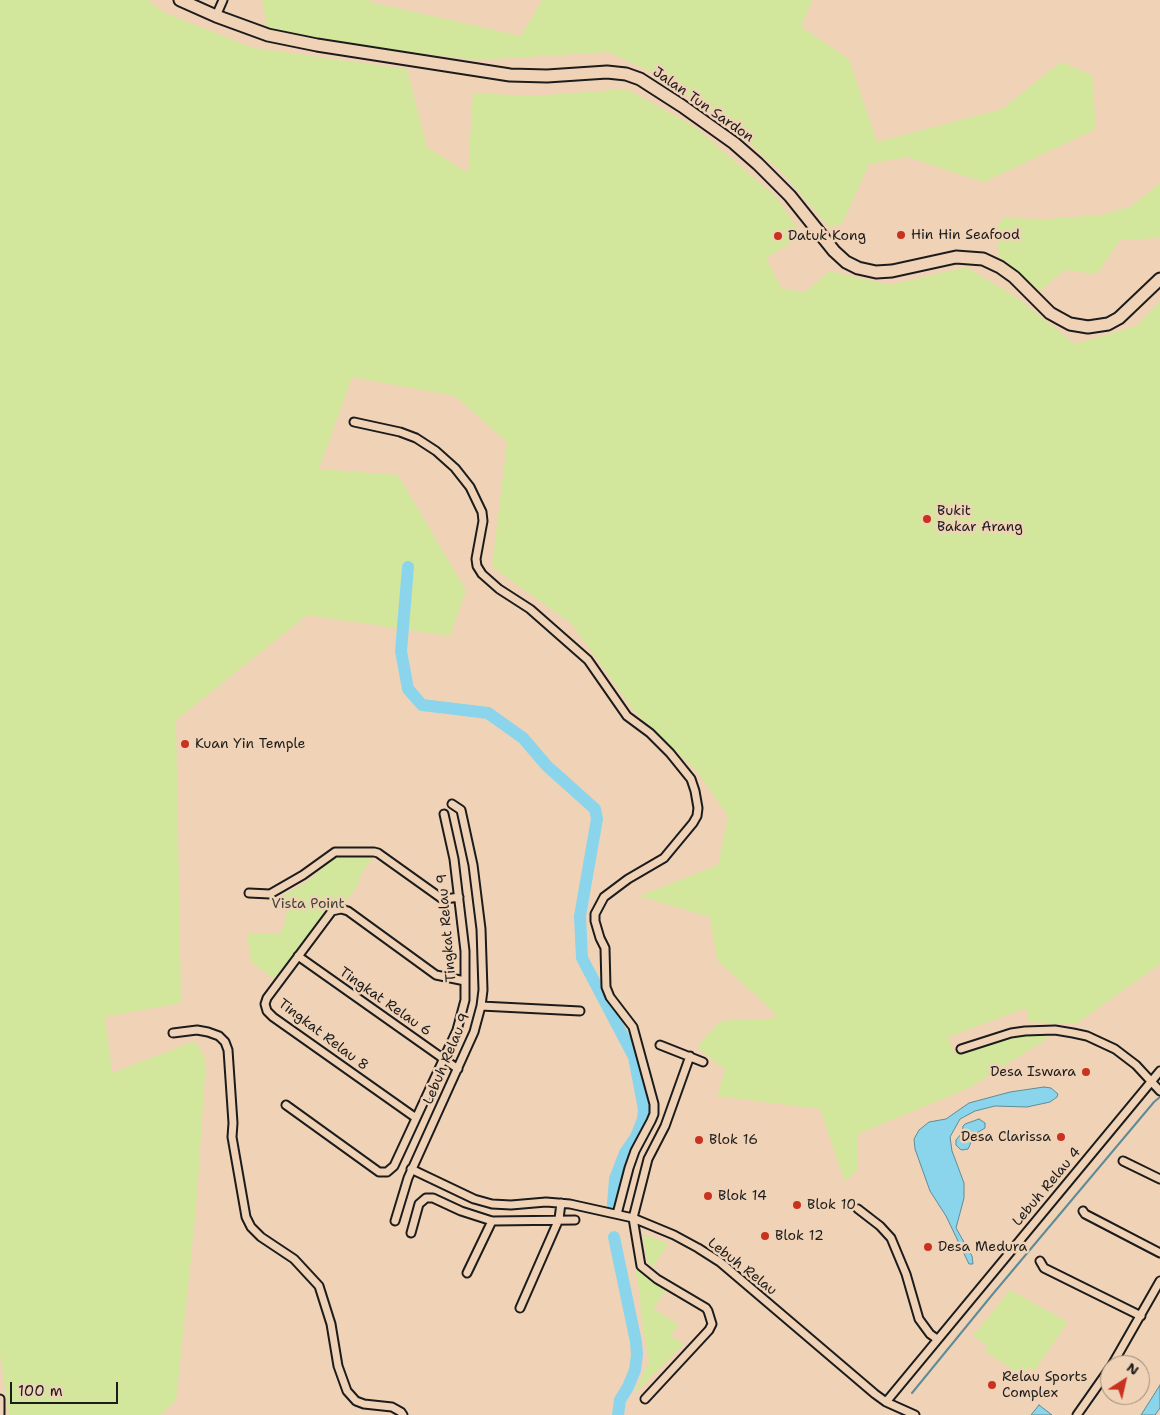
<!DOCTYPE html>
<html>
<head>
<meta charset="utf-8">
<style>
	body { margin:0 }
	#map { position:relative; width:1160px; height:1415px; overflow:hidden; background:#f0d3b7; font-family:"Shantell Sans",sans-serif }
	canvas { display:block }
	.north { position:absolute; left:1100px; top:1355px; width:50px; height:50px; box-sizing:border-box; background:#f0d3b7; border:1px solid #9b8a79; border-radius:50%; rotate:35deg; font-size:14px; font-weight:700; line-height:20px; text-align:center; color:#1c1c1c }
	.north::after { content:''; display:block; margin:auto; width:18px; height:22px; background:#c8321e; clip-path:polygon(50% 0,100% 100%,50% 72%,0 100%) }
	.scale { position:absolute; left:10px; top:1382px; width:108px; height:22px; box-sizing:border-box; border:2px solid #1c1c1c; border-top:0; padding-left:6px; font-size:15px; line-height:18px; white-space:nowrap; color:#1c1c1c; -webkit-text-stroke:4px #f0d3b7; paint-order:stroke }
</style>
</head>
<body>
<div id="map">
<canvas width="1160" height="1415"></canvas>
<div class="north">N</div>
<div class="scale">100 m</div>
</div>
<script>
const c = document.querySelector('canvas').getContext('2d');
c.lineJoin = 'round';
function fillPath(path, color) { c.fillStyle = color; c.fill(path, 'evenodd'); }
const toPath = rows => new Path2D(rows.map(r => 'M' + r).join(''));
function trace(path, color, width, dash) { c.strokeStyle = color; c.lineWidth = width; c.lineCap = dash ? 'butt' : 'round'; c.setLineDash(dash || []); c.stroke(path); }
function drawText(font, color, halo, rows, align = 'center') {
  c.font = font + ' "Shantell Sans",sans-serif'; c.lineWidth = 5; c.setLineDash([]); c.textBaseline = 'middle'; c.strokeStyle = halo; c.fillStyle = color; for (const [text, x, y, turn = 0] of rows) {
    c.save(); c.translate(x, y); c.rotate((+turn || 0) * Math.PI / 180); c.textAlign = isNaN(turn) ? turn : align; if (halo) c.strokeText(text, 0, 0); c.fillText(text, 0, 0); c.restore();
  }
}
const green = toPath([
	[0,0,148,0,165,13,254,48,407,69,427,147,468,173,473,93,534,96,627,89,695,127,776,197,803,236,766,258,782,289,806,292,829,271,890,285,966,267,1016,297,1075,344,1136,326,1160,301,1160,964,1076,1024,1029,1022,1026,1008,948,1037,954,1053,1018,1034,1050,1037,969,1088,858,1134,858,1169,845,1182,820,1109,717,1096,725,1070,697,1047,720,1021,777,1018,773,1011,717,960,710,917,639,896,718,865,728,816,696,770,634,711,571,623,492,567,507,442,455,396,352,377,319,469,398,475,466,590,450,636,307,615,176,720,181,1003,105,1017,112,1073,195,1041,206,1060,196,1210,176,1401,160,1415,9,1415,0,1354],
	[262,0,370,0,370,2,521,36,542,0,812,0,801,27,849,59,877,142,1002,109,1061,62,1092,75,1096,129,984,182,907,157,869,164,842,224,829,227,785,176,729,124,654,73,608,52,478,60,268,35],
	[1160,150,1160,238,1120,240,1097,274,1064,270,1040,291,999,256,996,228,1004,218,1045,219,1100,215,1130,207,1160,183],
	[336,857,372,858,359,877,360,882,343,905,334,906,329,909,274,979,251,962,247,933,278,934,284,927,288,904,272,901,305,883],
	[643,1234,668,1244,653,1267,647,1261],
	[635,1269,666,1289,654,1309,678,1324,671,1336,684,1344,634,1394,649,1361,641,1315,640,1295],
	[1010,1290,1068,1322,1034,1371,1028,1367,1022,1376,985,1351,988,1346,973,1336]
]);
const water = toPath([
	[1044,1087,1051,1088,1058,1094,1057,1097,1050,1102,1027,1107,995,1106,975,1111,960,1119,950,1137,952,1151,964,1183,964,1198,956,1228,972,1256,973,1264,969,1264,946,1216,930,1191,915,1149,914,1139,919,1130,929,1122,946,1119,969,1103,1010,1092,1044,1087],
	[979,1119,985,1123,985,1128,975,1134,968,1149,962,1150,960,1149,956,1145,956,1140,962,1133,963,1126,965,1124,979,1119],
	[1160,1385,1160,1408,1155,1415,1141,1415,1160,1385],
	[1039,1405,1052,1415,1031,1415,1039,1405]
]);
const stream = toPath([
	[912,1393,992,1295,1154,1102,1160,1097]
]);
const river = toPath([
	[408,567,401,651,408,689,422,705,488,713,523,738,547,766,595,809,597,819,580,916,582,958,634,1057,644,1109,643,1119,636,1137,625,1153,615,1179,613,1204],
	[614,1237,636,1342,637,1355,635,1370,628,1387,620,1400,618,1415]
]);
const street = toPath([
	[216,16,223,0],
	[354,422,400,432,416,438,436,451,455,468,470,487,482,512,483,521,476,559,477,566,482,574,499,589,530,609,588,660,627,716,650,733,670,753,691,779,695,791,698,808,697,816,693,823,664,858,628,879,604,897,595,914,595,921,600,938,605,948,606,987,610,997,633,1027,654,1104,654,1114,651,1121,635,1151,629,1168,617,1214],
	[249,893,270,894,303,875,335,852,374,852,378,853,441,898,445,899,459,897],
	[298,956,458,1069],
	[481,1006,580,1011],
	[173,1033,197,1030,208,1032,219,1036,225,1042,228,1050,233,1123,232,1137,246,1217,251,1227,261,1237,294,1259,319,1286,331,1324,338,1366,347,1391,356,1401,364,1404,392,1407,401,1412,403,1415],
	[660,1045,703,1062],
	[961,1049,1011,1033,1025,1031,1055,1030,1073,1033,1087,1036,1115,1049,1136,1065,1160,1091],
	[286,1105,379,1172,387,1172,394,1166,457,1030,465,1000,465,951,454,859,444,814],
	[416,1118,273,1017,267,1011,265,1004,267,998,332,911,341,909,348,911,436,975,465,981],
	[1123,1161,1160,1179],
	[411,1169,474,1199,492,1204,511,1205,546,1202,570,1204,633,1218,674,1235,698,1248,720,1262,875,1394,886,1402,915,1415],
	[858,1209,880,1226,891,1238,906,1274,919,1319,930,1334,937,1339],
	[1083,1211,1085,1214,1160,1253],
	[395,1221,408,1178,474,1032,481,1006,483,990,481,929,473,865,461,810,452,804],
	[411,1233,419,1204,426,1198,433,1198,461,1211,492,1221,575,1220],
	[1040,1261,1044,1268,1141,1316],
	[467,1273,492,1221],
	[520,1308,559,1219,561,1203],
	[1112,1365,1160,1281],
	[0,1399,0,1414],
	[645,1399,709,1330,712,1324,708,1311,706,1308,657,1279,641,1266,633,1218,648,1159,665,1126,690,1056],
	[886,1402,1160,1071],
	[1077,1415,1110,1368]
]);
const primary = toPath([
	[180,0,216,16,268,35,317,45,510,75,547,76,607,72,626,74,640,79,682,106,734,143,758,164,790,196,834,251,846,262,858,268,876,272,892,271,956,257,983,259,1000,267,1014,277,1050,313,1059,318,1070,324,1088,327,1108,324,1119,318,1160,279]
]);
const markers = [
	[901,235,5,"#c8321e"],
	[778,236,5,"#c8321e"],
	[927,519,5,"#c8321e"],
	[185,744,5,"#c8321e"],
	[1086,1072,5,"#c8321e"],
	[1061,1137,5,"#c8321e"],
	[699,1140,5,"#c8321e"],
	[708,1196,5,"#c8321e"],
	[797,1205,5,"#c8321e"],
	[765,1236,5,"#c8321e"],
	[928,1247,5,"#c8321e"],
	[992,1385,5,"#c8321e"]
];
const streetNames = [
	["Jalan Tun Sardon",703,105,35],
	["Tingkat Relau 9",447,928,-95],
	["Tingkat Relau 6",385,1002,35],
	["Tingkat Relau 8",323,1035,37],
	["Lebuh Relau 9",447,1059,-67],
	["Lebuh Relau 4",1047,1187,-50],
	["Lebuh Relau",742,1267,38]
];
const poiNames = [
	["Hin Hin Seafood",911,235],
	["Datuk Kong",788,236],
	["Bukit",937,511],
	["Bakar Arang",937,527],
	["Kuan Yin Temple",195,744],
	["Desa Iswara",1076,1072,"right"],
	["Desa Clarissa",1051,1137,"right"],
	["Blok 16",709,1140],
	["Blok 14",718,1196],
	["Blok 10",807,1205],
	["Blok 12",775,1236],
	["Desa Medura",938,1247],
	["Relau Sports",1002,1377],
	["Complex",1002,1393]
];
const parkNames = [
	["Vista Point",308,904]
];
fillPath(green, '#d2e79c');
fillPath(water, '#8ad5eb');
trace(water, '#5e8b98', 1);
trace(stream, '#5e8b98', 2);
trace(river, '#8ad5eb', 12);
trace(street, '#1c1c1c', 11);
trace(primary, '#1c1c1c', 15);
trace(street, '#f0d3b7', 7);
trace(primary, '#f0d3b7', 11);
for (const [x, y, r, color] of markers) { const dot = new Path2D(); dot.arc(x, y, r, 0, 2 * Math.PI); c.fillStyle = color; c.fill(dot); trace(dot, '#f0d3b7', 2); }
drawText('14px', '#1c1c1c', '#f0d3b7', streetNames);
drawText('14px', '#1c1c1c', '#f0d3b7', poiNames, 'left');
drawText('14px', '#404536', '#f0d3b7', parkNames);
</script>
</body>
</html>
